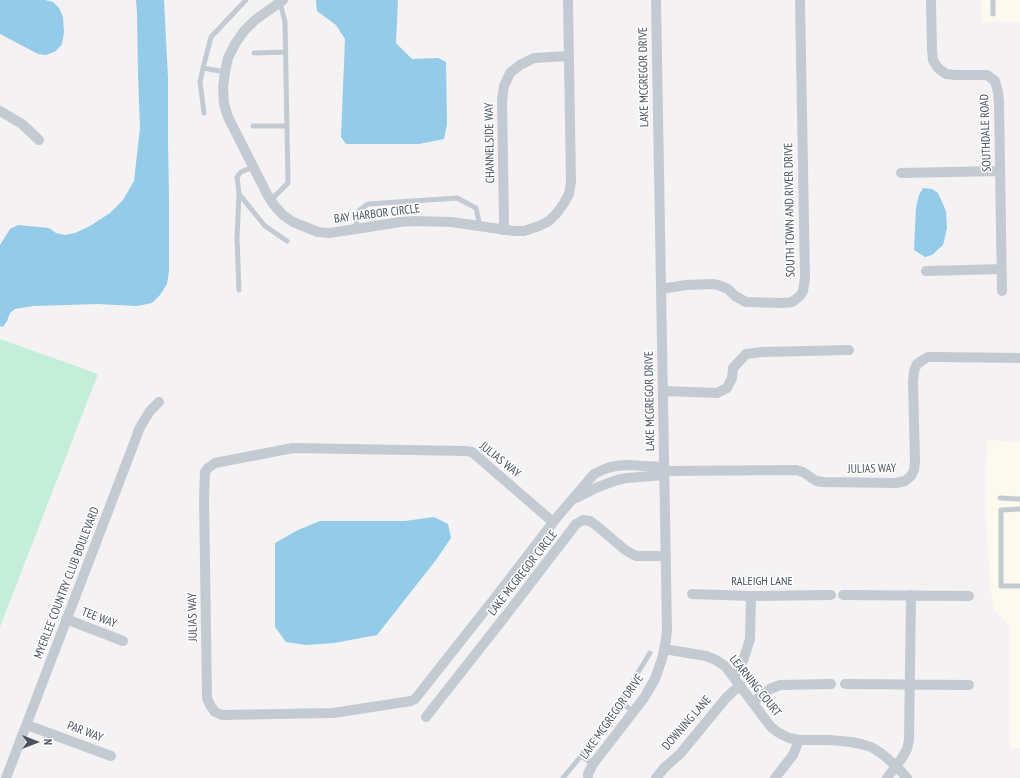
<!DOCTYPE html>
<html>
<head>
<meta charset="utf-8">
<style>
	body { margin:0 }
	#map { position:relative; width:1020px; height:778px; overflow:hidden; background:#f4f2f2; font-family:"PT Sans Narrow",sans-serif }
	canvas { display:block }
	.north { position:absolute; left:16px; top:722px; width:40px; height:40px; -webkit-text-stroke:3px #fff; paint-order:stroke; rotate:90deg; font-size:11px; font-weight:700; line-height:16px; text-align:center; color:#4a525f }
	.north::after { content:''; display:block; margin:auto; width:14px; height:18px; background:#4a525f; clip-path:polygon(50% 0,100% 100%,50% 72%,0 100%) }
</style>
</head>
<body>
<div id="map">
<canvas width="1020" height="778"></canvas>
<div class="north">N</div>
</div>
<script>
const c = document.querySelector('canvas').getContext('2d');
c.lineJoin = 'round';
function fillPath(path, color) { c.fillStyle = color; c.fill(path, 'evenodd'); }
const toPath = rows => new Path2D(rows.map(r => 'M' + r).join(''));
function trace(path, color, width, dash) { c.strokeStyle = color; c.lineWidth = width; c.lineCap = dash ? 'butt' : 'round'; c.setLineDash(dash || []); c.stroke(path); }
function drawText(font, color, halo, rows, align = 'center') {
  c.font = font + ' "PT Sans Narrow",sans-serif'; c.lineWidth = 3; c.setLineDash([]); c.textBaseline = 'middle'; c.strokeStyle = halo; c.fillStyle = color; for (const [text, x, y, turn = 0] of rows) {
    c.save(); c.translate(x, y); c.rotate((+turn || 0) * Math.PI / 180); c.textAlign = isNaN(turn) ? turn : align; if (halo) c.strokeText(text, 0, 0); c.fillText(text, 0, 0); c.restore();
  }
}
const commercial = toPath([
	[981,0,1020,0,1020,22,982,22],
	[987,440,1020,442,1020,748,1010,748,1010,628,994,609,991,594,985,505]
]);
const green = toPath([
	[0,339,98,374,0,627]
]);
const water = toPath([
	[0,0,45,0,53,2,59,8,63,17,64,32,62,44,56,51,46,55,38,54,0,34],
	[136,0,164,0,168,78,168,143,169,198,169,271,167,284,160,295,152,303,137,306,98,304,33,306,15,309,10,313,7,321,3,327,0,326,0,245,10,229,18,225,49,228,56,233,65,235,75,233,90,226,110,213,123,200,134,181,140,128,138,74,137,12],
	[316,0,398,0,396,43,412,59,438,58,446,62,447,124,444,139,419,144,346,144,341,137,345,39,336,25,317,11],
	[923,188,932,189,938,193,946,211,947,228,943,245,932,255,925,257,914,250,916,207,919,195],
	[434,517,448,524,451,538,436,560,377,635,334,643,306,645,286,642,275,627,275,543,298,530,320,521,405,521]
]);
const lane = toPath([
	[993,0,993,14],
	[254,53,286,52],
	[203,68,200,82,204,113],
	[225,72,203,68,211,37,246,0],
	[253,126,287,126],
	[239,194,265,226,287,241],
	[271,200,288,183,285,22,280,2],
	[356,229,357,212,368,204,457,198,476,208,480,226],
	[239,290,237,238,239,194,237,177,241,172,253,167],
	[1000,498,1020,499],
	[1020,509,1001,510,1001,586,1020,586],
	[620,702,650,653],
	[581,756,620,702,633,711],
	[563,778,581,756,593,764]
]);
const street = toPath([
	[283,0,255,20,244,31,235,44,228,58,225,72,223,87,224,104,228,117,267,194,274,205,283,215,293,222,318,232,329,233,343,231,400,222,414,221,451,222,514,231,524,231,539,226,549,221,557,213,564,203,569,194,571,182,568,0],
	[931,0,932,50,933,60,938,68,946,74,955,75,987,75,995,81,998,92,999,103,1002,291],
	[0,111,22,124,39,140],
	[901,173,1000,171],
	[503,230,504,222,502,100,504,86,510,73,520,65,534,58,569,56],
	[926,271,1002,269],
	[661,289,686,285,713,284,718,285,728,289,735,296,746,302,782,303,792,302,800,296,803,291,805,278,800,0],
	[663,391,717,393,727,388,732,378,733,368,746,354,762,352,849,350],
	[664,471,796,470,803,472,816,481,823,482,896,483,905,481,911,476,914,470,915,462,913,382,914,371,917,364,923,360,928,357,937,357,1020,358],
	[576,498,598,487,617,480,627,478,664,475],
	[553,522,472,452,466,451,293,448,215,463,208,468,205,472,204,498,207,698,210,705,215,712,222,715,333,713,411,701,415,699,494,599,558,516,594,474,607,468,616,466,626,465,664,467],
	[692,594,751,596,831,595],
	[843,595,969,596],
	[66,619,123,641],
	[664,649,706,656,716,660,725,666,771,727,779,733,789,738,799,740,830,740,851,742,861,744,871,747,881,753,896,766,907,778],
	[734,678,744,658,750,639,751,596],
	[845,684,969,685],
	[753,702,770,689,780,685,831,684],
	[426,717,507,614,576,524,583,520,590,521,597,526,624,549,632,554,637,556,666,556],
	[27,725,111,756],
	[6,778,136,438,139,429,150,411,159,402],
	[588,778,588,774,593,764,644,698,655,679,662,659,666,640,667,629,656,0],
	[656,778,665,767,680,754,726,698,740,685],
	[775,778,793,755,799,740],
	[887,778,902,758,907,749,909,740,911,595]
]);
const streetNames = [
	["LAKE MCGREGOR DRIVE",644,77,-91],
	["SOUTHDALE ROAD",986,133,-92],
	["CHANNELSIDE WAY",490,143,-91],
	["SOUTH TOWN AND RIVER DRIVE",790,210,-91],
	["BAY HARBOR CIRCLE",377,214,-7],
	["LAKE MCGREGOR DRIVE",650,401,-91],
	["JULIAS WAY",500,460,39],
	["JULIAS WAY",872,469,-1],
	["LAKE MCGREGOR CIRCLE",523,573,-52],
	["RALEIGH LANE",762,582],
	["MYERLEE COUNTRY CLUB BOULEVARD",67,583,-69],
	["JULIAS WAY",193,617,-91],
	["TEE WAY",99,618,21],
	["LEARNING COURT",755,686,51],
	["LAKE MCGREGOR DRIVE",612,717,-55],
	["DOWNING LANE",687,723,-49],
	["PAR WAY",85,732,21]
];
fillPath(commercial, '#fcfaee');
fillPath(green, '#c4eeda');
fillPath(water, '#93cbe9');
trace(lane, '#c4cad2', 5);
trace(street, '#c4cad2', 10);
drawText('12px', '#4a525f', '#fff', streetNames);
</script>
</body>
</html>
